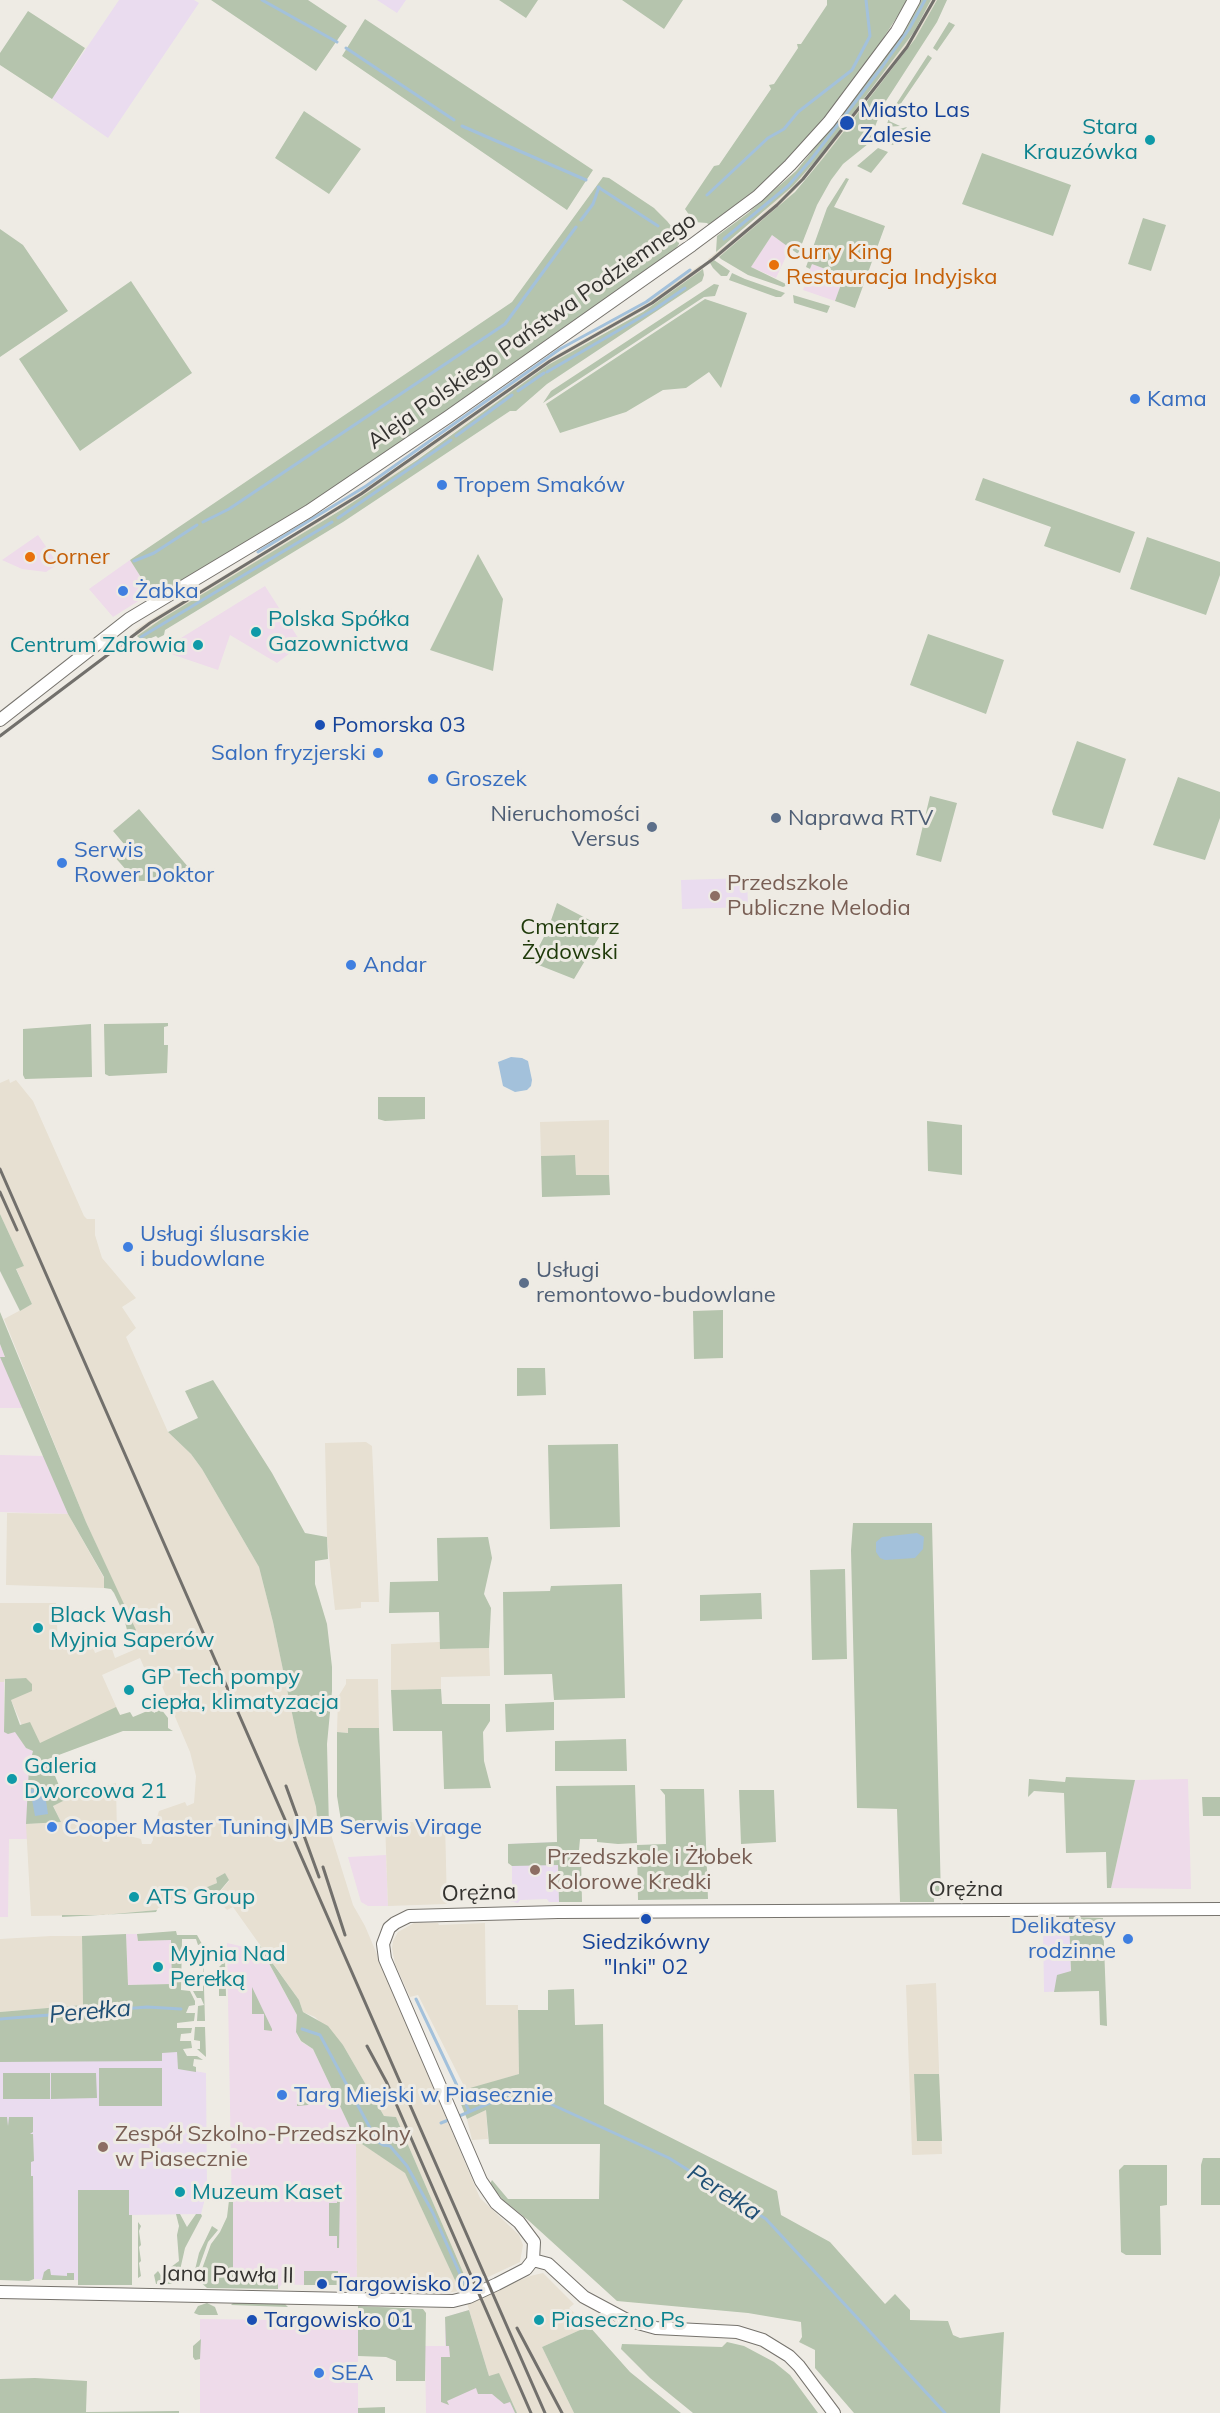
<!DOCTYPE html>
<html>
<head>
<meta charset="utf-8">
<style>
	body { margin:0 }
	canvas { display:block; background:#eeebe4 }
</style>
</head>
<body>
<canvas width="1220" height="2413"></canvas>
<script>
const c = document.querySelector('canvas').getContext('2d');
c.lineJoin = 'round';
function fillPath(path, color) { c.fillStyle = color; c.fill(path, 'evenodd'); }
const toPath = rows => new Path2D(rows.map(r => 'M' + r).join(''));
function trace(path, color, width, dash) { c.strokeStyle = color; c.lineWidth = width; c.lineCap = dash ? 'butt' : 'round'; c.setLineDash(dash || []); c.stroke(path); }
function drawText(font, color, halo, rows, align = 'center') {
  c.font = font + ' Mulish,sans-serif'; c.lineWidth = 6; c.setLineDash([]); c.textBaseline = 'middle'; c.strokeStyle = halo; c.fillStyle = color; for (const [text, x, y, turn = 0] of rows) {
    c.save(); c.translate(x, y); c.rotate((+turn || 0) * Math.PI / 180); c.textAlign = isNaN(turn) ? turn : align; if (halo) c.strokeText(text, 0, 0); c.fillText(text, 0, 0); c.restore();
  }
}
const commercial = toPath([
	[772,235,790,248,776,278,751,267],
	[812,264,844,276,835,301,803,290],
	[38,535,58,564,46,572,22,569,2,560],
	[130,560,151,593,113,617,89,589],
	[265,586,302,644,277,663,230,635,218,670,171,654,163,654,160,651],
	[0,1344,5,1358,1,1358,23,1408,0,1408],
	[0,1455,44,1456,68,1514,0,1512],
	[0,1682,4,1682,4,1732,15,1731,26,1748,33,1751,29,1767,27,1839,9,1839,8,1917,0,1917],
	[1188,1779,1191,1889,1111,1888,1135,1780],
	[386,1855,388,1906,368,1906,361,1902,348,1857],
	[126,1934,137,1934,138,1941,171,1940,172,1984,128,1985],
	[227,1943,262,1951,297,2015,296,2032,300,2041,313,2049,356,2140,357,2290,338,2285,338,2271,305,2271,304,2285,282,2284,278,2289,277,2271,237,2272,233,2268],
	[469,2310,489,2376,499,2373,517,2413,426,2413,425,2346,445,2346,445,2317],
	[200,2319,358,2321,358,2413,200,2413]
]);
const built = toPath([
	[931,0,937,0,915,39,824,157,785,202,719,257,717,255,714,258,710,263,708,259,755,221,826,149,914,32],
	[700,265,703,269,662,300,548,365,382,484,137,636,135,630,153,618,313,522,416,454,545,361,640,307],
	[9,1079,10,1083,16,1080,33,1101,84,1216,87,1219,95,1219,95,1235,102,1258,136,1298,122,1307,136,1328,126,1337,168,1432,191,1454,202,1469,259,1567,273,1622,298,1742,316,1807,318,1828,329,1828,353,1905,365,1926,480,2198,519,2235,523,2245,520,2262,469,2286,396,2117,384,2116,343,2045,315,2017,303,2012,299,2000,233,1907,227,1910,225,1908,223,1904,225,1900,218,1894,229,1881,225,1873,216,1878,217,1883,158,1908,157,1910,103,1915,31,1916,26,1824,61,1822,53,1805,81,1792,116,1783,117,1837,126,1835,141,1839,142,1844,151,1844,153,1840,152,1833,159,1811,185,1802,187,1806,194,1803,196,1776,190,1752,161,1684,152,1686,140,1658,102,1675,120,1715,33,1751,11,1700,26,1678,5,1679,4,1682,0,1682,0,1603,56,1603,58,1644,92,1644,95,1653,108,1648,112,1649,115,1658,136,1649,135,1636,137,1635,86,1522,4,1319,32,1304,16,1268,24,1266,0,1214,0,1083],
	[609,1120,609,1175,576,1175,575,1155,541,1156,540,1122],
	[366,1442,372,1446,379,1602,361,1602,361,1608,335,1610,327,1537,325,1443],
	[7,1513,68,1514,104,1578,104,1588,6,1585],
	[440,1642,440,1649,489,1648,490,1676,441,1677,441,1689,391,1690,391,1644],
	[346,1679,378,1679,379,1728,348,1728,349,1733,337,1732,338,1697,346,1684],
	[385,1822,445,1822,447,1904,388,1906],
	[414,1923,438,1923,439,1925,485,1923,486,2005,518,2005,519,2074,466,2090,418,1995,410,1997,395,1964,392,1948,393,1941,398,1932],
	[51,1936,82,1936,83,2005,0,2012,0,1939],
	[936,1983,942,2154,912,2155,906,1985],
	[486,2110,488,2139,472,2140,467,2119],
	[356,2140,405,2172,460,2291,447,2293,357,2290],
	[543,2273,574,2304,569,2308,589,2326,542,2347,574,2413,517,2413,499,2374,489,2376,467,2303,530,2276]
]);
const education = toPath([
	[119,0,194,0,199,3,108,138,52,99],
	[377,0,406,0,397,13],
	[747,878,748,907,682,909,681,880],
	[557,1842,559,1902,549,1902,547,1899,520,1900,518,1903,509,1901,509,1894,512,1892,512,1865,508,1863,508,1844],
	[1070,1923,1071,1991,1044,1992,1043,1924],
	[178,2052,178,2068,206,2073,207,2191,201,2214,129,2215,78,2190,78,2280,30,2279,0,2182,0,2054]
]);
const green = toPath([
	[211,0,308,0,347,26,316,71],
	[499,0,538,0,526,18],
	[622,0,683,0,664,29],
	[827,0,908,0,871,57,821,123,787,160,756,190,709,225,707,223,694,222,685,209,714,166,719,165,771,89,769,85,774,84,798,48,797,44,801,44,827,5],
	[920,0,931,0,914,32,826,149,793,186,716,252,717,236,748,213,796,171,858,94,885,57],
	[937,0,947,0,937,22,884,104,868,144,843,164,831,180,817,205,798,254,772,235,751,267,788,285,783,287,748,275,721,259,719,257,795,192,824,157,915,39],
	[28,11,85,48,52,99,0,65,0,53],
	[365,19,593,170,567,210,342,56],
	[949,22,955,25,953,28,937,51,933,48],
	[928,55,932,58,889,121,900,126,886,127,891,112],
	[304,111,361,149,329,194,275,158],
	[907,127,893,145,882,141,884,133],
	[878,148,888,152,871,173,857,166],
	[982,153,1071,185,1053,236,962,204],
	[603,177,609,178,654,208,667,221,679,236,679,244,675,250,405,441,246,545,198,574,151,593,130,560,512,302],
	[846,178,849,179,834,207,885,226,855,308,835,301,844,276,812,264,810,269,806,267,827,208],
	[1143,218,1166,225,1151,271,1128,264],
	[0,229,23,245,68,311,0,357],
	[714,260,730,271,727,276,721,276,713,268,710,263],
	[703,269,704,275,702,281,547,384,516,411,510,411,343,522,165,630,164,635,158,638,156,636,144,641,138,637,137,636,163,618,341,510,417,460,548,365,643,312],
	[732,273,745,279,785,293,781,297,776,297,729,280],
	[131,281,192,373,80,451,19,359],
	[714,284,719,285,715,296,704,297,543,403,551,391],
	[793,295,830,306,827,313,794,303],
	[705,299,747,313,721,388,709,372,686,388,663,390,626,412,560,433,546,404],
	[983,478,1135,532,1120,573,1044,546,1051,527,975,500],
	[1147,537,1220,562,1220,575,1206,615,1130,589],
	[478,554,503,599,493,671,430,650],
	[928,634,1004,660,986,714,910,685],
	[1077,741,1126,759,1103,829,1053,815,1052,811],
	[1178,777,1220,792,1220,818,1205,860,1153,845],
	[930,796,957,803,941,862,916,855],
	[139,809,200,881,136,881,112,854,124,844,113,831],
	[557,903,599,925,601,934,574,979,531,962,548,929],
	[168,1023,168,1026,164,1027,164,1045,168,1045,167,1073,109,1076,105,1074,104,1024],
	[91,1024,92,1077,25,1079,23,1075,23,1029],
	[425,1097,425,1119,385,1121,378,1119,378,1097],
	[927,1121,962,1125,962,1175,928,1171],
	[575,1155,576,1175,609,1175,610,1195,542,1197,541,1156],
	[0,1214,24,1266,16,1269,32,1304,20,1311,0,1271],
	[723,1310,723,1358,694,1359,693,1311],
	[0,1312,86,1522,136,1630,135,1636,130,1635,127,1630,122,1610,114,1593,111,1589,104,1588,104,1577,68,1514,0,1357,5,1357,0,1344],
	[517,1368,545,1368,546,1395,517,1396],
	[213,1380,272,1473,305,1533,327,1537,328,1559,315,1561,315,1584,327,1624,332,1667,332,1691,327,1744,329,1828,318,1828,316,1807,298,1742,273,1622,259,1567,202,1469,191,1454,168,1432,198,1418,185,1391],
	[618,1444,620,1527,550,1529,548,1445],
	[853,1523,932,1523,941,1899,934,1899,934,1902,900,1902,897,1809,857,1808,851,1550],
	[488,1537,492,1558,484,1594,491,1608,489,1648,440,1649,439,1612,389,1613,390,1582,438,1581,437,1538],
	[845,1569,847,1659,812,1660,810,1570],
	[622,1584,625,1698,554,1700,552,1674,504,1675,503,1592,550,1591,551,1586],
	[761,1593,762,1619,700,1621,700,1595],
	[26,1678,32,1684,32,1691,11,1700,20,1725,30,1722,40,1743,116,1707,120,1715,130,1712,133,1717,152,1709,154,1713,161,1709,168,1718,168,1728,173,1731,123,1731,48,1759,65,1800,53,1806,61,1822,26,1824,29,1767,33,1751,26,1748,15,1732,8,1734,4,1732,5,1679],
	[441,1689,442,1704,490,1704,490,1721,483,1732,484,1761,491,1788,444,1789,442,1731,393,1731,391,1690],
	[554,1702,554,1730,506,1732,505,1704],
	[348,1728,379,1728,382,1824,342,1827,337,1796,337,1732,348,1733],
	[626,1739,627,1771,555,1771,555,1741],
	[1066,1777,1135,1780,1111,1888,1107,1888,1106,1852,1066,1853,1064,1793,1034,1791,1028,1797,1029,1779,1065,1782],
	[635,1785,637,1843,618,1844,597,1842,597,1839,580,1839,579,1850,581,1855,582,1902,559,1902,558,1865,512,1866,508,1863,508,1844,557,1842,556,1786],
	[660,1789,704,1789,708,1899,638,1900,637,1845,666,1844,665,1795],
	[739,1790,774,1790,776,1842,741,1844],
	[1202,1797,1220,1797,1220,1816,1203,1816],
	[225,1873,229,1880,213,1899,206,1903,200,1890,217,1883,216,1878],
	[157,1910,156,1912,62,1917,62,1915,103,1915],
	[1069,1917,1103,1918,1107,2026,1100,2025,1099,1991,1054,1992,1057,1975,1071,1971],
	[176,1931,177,1935,197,1935,202,1944,198,1945,196,1939,182,1939,181,1990,190,1991,195,2001,195,2005,189,2006,186,2013,195,2013,194,2021,177,2023,177,2028,192,2028,191,2033,181,2034,180,2041,191,2041,192,2048,183,2049,187,2056,197,2056,203,2060,194,2059,193,2066,196,2067,196,2072,178,2069,177,2052,162,2053,162,2061,0,2062,0,2012,83,2005,82,1936,126,1934,128,1985,172,1984,171,1940,138,1941,137,1934],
	[258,1943,299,2000,303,2012,328,2026,343,2045,384,2116,396,2117,469,2286,460,2291,405,2173,356,2140,313,2049,301,2041,296,2032,297,2015],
	[203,1954,205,2021,197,2021,198,2006,204,2005,201,1998,197,1998,193,1991,203,1991,203,1960,197,1958],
	[225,1961,226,1996,219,1996,219,1967],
	[252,1987,272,2029,272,2031,264,2030,264,2014,252,2014],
	[574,1989,575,2025,603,2024,604,2104,777,2191,781,2215,830,2242,885,2304,895,2294,910,2310,910,2320,948,2321,953,2335,960,2338,1004,2332,1000,2413,854,2413,815,2368,815,2350,799,2342,802,2337,801,2322,748,2313,617,2301,528,2220,503,2200,490,2184,492,2180,508,2199,599,2199,600,2144,489,2144,486,2110,467,2119,456,2092,519,2074,518,2010,548,2010,548,1990],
	[195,2027,205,2027,206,2057,197,2049,200,2049,200,2041,194,2040],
	[99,2068,162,2068,162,2106,99,2106],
	[3,2073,50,2073,50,2099,3,2099],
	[51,2073,96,2073,97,2098,51,2099],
	[914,2074,939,2074,942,2141,917,2141],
	[301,2089,309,2104,308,2105,297,2106,297,2090],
	[0,2117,7,2117,8,2126,9,2117,33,2117,33,2132,30,2134,33,2134,34,2161,31,2162,31,2176,33,2176,34,2279,29,2281,0,2280],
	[1203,2158,1220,2158,1220,2205,1201,2205,1201,2165],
	[1124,2165,1167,2165,1167,2205,1160,2206,1161,2255,1126,2255,1121,2252,1119,2170],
	[78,2190,129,2190,129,2215,132,2215,132,2285,78,2285],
	[337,2191,340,2191,339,2248,337,2248,337,2236,329,2236,329,2203,337,2203],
	[230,2192,233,2192,233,2268,238,2272,278,2271,278,2289,207,2288,198,2280,211,2244,220,2232,227,2217],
	[176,2214,180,2214,187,2227,196,2214,201,2214,202,2216,185,2248,178,2279,171,2284,156,2284,154,2275,158,2271,162,2277,177,2275,171,2267,179,2261,177,2235,179,2226],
	[138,2222,141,2226,139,2231,141,2245,139,2247,141,2261,139,2263,141,2276,138,2278],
	[212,2226,218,2230,208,2242,199,2267,194,2274,199,2253],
	[48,2269,50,2269,51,2275,67,2276,67,2273,74,2273,74,2280,42,2280,44,2272],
	[304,2271,338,2271,338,2285,325,2285,325,2282,317,2282,317,2285,304,2285],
	[235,2301,283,2302,288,2307,231,2305],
	[207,2303,215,2307,218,2315,199,2315,194,2313,198,2306],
	[358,2306,423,2309,426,2313,425,2381,396,2381,396,2361,386,2357,358,2356],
	[469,2310,489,2376,499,2373,517,2413,515,2413,510,2402,504,2404,492,2394,478,2394,476,2388,447,2401,449,2405,441,2402,441,2357,450,2357,449,2346,446,2346,445,2317],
	[589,2326,630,2372,681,2413,574,2413,542,2347],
	[201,2339,200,2359,195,2360,193,2357,193,2346],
	[727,2342,744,2346,774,2362,790,2375,818,2413,693,2413,650,2378,621,2349,622,2344,722,2347],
	[35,2378,87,2381,86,2412,179,2411,179,2413,0,2413,0,2379],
	[385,2407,385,2413,358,2413,358,2408]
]);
const water = toPath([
	[511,1057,522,1058,528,1061,532,1080,531,1086,527,1090,515,1092,503,1086,498,1062],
	[917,1533,924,1537,923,1549,915,1558,885,1560,880,1558,876,1552,876,1542,882,1537],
	[44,1788,48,1814,35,1816,30,1789]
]);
const stream = toPath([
	[262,0,337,42],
	[346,48,454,120],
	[462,126,586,180],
	[598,187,658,226],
	[707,195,768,138,784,129,798,112,852,70,870,36,866,0],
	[581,220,593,204,599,187],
	[724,239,788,186,810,161,882,67,909,29,925,0],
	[547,372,655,309,685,288],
	[518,391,544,373],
	[456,436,512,395],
	[338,518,451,440],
	[203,522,229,509,505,324,576,227],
	[258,552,366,486,560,349,646,302,690,270],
	[134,561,154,553,197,525],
	[141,637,332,522],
	[416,1999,469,2111],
	[0,2019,147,2007,181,2009],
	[302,2029,320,2035,377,2141,383,2145,390,2146,407,2166,433,2213,464,2283],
	[457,2117,520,2090,669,2158,766,2219,945,2413],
	[441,2123,451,2119]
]);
const minor = toPath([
	[0,720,129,619,309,511,448,417,692,245,758,196,790,165,829,122,897,31,914,0],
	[533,2260,548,2264,584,2297,627,2320,656,2328,737,2332,763,2340,789,2356,799,2366,834,2413],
	[0,2292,453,2301,469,2297,497,2284,526,2269,533,2260,534,2242,519,2222,496,2203,481,2181,385,1959,383,1944,389,1928,395,1923,409,1916,558,1912,1220,1909]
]);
const rail = toPath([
	[0,736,150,623,361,494,550,361,652,303,713,259,777,205,803,179,907,47,934,0],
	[0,1169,545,2413],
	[0,1192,17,1230],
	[286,1786,319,1877],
	[323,1867,345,1935],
	[367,2046,387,2083,531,2413],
	[517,2328,562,2413]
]);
const markers = [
	[847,123,8,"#1a4fb4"],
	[1150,140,6,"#0f9aa8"],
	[774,265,6,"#e8710a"],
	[1135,399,6,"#3f7fe0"],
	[442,485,6,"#3f7fe0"],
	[30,557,6,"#e8710a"],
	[123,591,6,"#3f7fe0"],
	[256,632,6,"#0f9aa8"],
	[198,645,6,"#0f9aa8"],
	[320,725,6,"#1a4fb4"],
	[378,753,6,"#3f7fe0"],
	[433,779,6,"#3f7fe0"],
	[776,818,6,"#5c6f8a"],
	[652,827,6,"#5c6f8a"],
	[62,863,6,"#3f7fe0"],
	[715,896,6,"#8d6e63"],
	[351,965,6,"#3f7fe0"],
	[128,1247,6,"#3f7fe0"],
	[524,1283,6,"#5c6f8a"],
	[38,1628,6,"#0f9aa8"],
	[129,1690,6,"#0f9aa8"],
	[12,1779,6,"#0f9aa8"],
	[52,1827,6,"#3f7fe0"],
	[535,1870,6,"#8d6e63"],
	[134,1897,6,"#0f9aa8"],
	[646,1919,6,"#1a4fb4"],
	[1128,1939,6,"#3f7fe0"],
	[158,1967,6,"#0f9aa8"],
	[282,2095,6,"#3f7fe0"],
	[103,2147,6,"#8d6e63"],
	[180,2192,6,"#0f9aa8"],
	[322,2284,6,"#1a4fb4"],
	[252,2320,6,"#1a4fb4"],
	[539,2320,6,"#0f9aa8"],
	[319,2373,6,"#3f7fe0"]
];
const transitNames = [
	["Miasto Las",860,110],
	["Zalesie",860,135],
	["Pomorska 03",332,725],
	["Siedzikówny",646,1942,"center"],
	["\"Inki\" 02",646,1967,"center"],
	["Targowisko 02",334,2284],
	["Targowisko 01",264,2320]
];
const cultureNames = [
	["Stara",1138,127,"right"],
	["Krauzówka",1138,152,"right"],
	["Polska Spółka",268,619],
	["Gazownictwa",268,644],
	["Centrum Zdrowia",186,645,"right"],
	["Black Wash",50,1615],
	["Myjnia Saperów",50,1640],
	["GP Tech pompy",141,1677],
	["ciepła, klimatyzacja",141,1702],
	["Galeria",24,1766],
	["Dworcowa 21",24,1791],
	["ATS Group",146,1897],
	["Myjnia Nad",170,1954],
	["Perełką",170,1979],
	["Muzeum Kaset",192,2192],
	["Piaseczno Ps",551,2320]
];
const foodNames = [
	["Curry King",786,252],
	["Restauracja Indyjska",786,277],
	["Corner",42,557]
];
const streetNames = [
	["Aleja Polskiego Państwa Podziemnego",532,331,-35],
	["Orężna",966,1889],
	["Orężna",479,1893,-2],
	["Jana Pawła II",227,2275,1]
];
const shopNames = [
	["Kama",1147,399],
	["Tropem Smaków",454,485],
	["Żabka",135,591],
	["Salon fryzjerski",366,753,"right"],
	["Groszek",445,779],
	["Serwis",74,850],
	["Rower Doktor",74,875],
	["Andar",363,965],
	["Usługi ślusarskie",140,1234],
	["i budowlane",140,1259],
	["Cooper Master Tuning JMB Serwis Virage",64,1827],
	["Delikatesy",1116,1926,"right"],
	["rodzinne",1116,1951,"right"],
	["Targ Miejski w Piasecznie",294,2095],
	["SEA",331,2373]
];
const serviceNames = [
	["Nieruchomości",640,814,"right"],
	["Versus",640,839,"right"],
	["Naprawa RTV",788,818],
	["Usługi",536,1270],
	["remontowo-budowlane",536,1295]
];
const educationNames = [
	["Przedszkole",727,883],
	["Publiczne Melodia",727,908],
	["Przedszkole i Żłobek",547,1857],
	["Kolorowe Kredki",547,1882],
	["Zespół Szkolno-Przedszkolny",115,2134],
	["w Piasecznie",115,2159]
];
const parkNames = [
	["Cmentarz",570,927],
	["Żydowski",570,952]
];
const waterNames = [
	["Perełka",90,2012,-5],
	["Perełka",724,2193,33]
];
fillPath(commercial, '#eedbea');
fillPath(built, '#e7e0d2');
fillPath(education, '#eadcef');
fillPath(green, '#b5c4ad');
fillPath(water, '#a3c1db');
trace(stream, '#a3c1db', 3);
trace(minor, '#76736d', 14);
trace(minor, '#fff', 12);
trace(rail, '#72706c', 3);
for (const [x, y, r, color] of markers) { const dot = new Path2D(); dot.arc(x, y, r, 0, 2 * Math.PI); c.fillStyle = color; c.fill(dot); trace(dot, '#eeebe4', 2); }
drawText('22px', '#164399', '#eeebe4', transitNames, 'left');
drawText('22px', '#0d838f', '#eeebe4', cultureNames, 'left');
drawText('22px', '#c56008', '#eeebe4', foodNames, 'left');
drawText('22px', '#33322f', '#eeebe4', streetNames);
drawText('22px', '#366cbe', '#eeebe4', shopNames, 'left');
drawText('22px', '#4e5e75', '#eeebe4', serviceNames, 'left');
drawText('22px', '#785e54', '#eeebe4', educationNames, 'left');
drawText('22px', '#1f3a0a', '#eeebe4', parkNames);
drawText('italic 24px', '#215075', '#eeebe4', waterNames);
</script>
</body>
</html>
